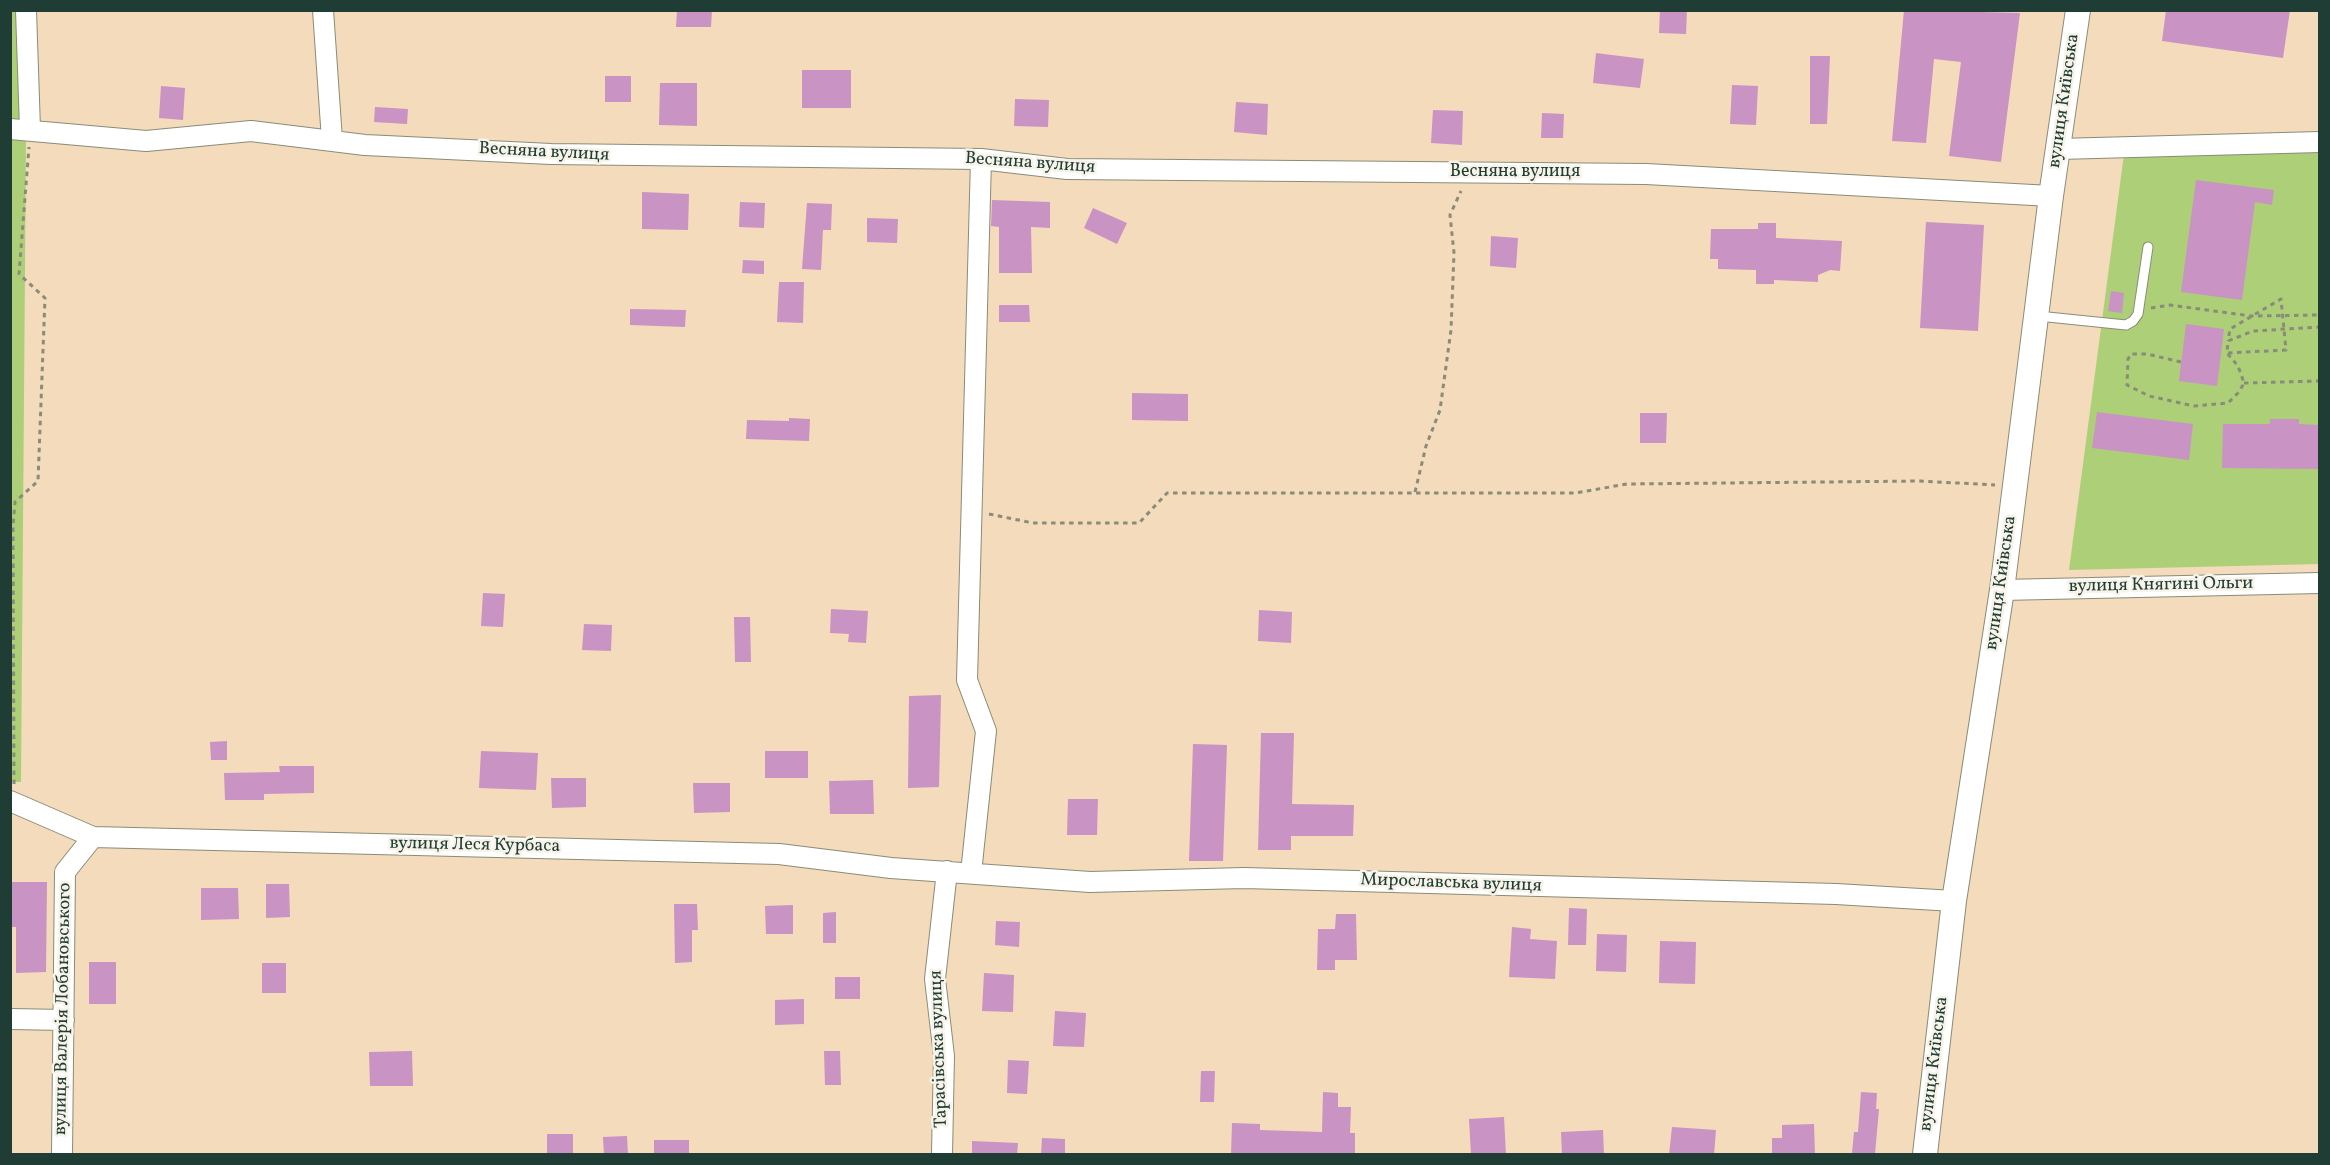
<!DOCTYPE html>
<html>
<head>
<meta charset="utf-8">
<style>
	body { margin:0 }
	#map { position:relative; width:2330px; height:1165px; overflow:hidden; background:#f3dbbc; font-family:Vollkorn,serif }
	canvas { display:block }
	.frame { position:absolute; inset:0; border:12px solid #1f3d34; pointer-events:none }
</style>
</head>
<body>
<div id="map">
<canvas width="2330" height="1165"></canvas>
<div class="frame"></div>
</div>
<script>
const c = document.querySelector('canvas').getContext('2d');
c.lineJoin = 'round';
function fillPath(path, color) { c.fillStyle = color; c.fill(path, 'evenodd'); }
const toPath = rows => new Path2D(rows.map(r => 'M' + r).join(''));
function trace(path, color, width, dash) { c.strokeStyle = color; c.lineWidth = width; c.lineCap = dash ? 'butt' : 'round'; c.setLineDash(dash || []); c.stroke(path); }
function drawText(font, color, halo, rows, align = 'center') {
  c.font = font + ' Vollkorn,serif'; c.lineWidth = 5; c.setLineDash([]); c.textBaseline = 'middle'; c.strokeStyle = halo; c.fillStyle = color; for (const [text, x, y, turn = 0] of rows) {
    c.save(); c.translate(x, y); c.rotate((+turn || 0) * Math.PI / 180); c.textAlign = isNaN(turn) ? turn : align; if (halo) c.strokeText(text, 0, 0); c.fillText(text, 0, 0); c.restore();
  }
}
const green = toPath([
	[27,10,21,782,11,782,10,11],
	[2319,150,2319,564,2069,570,2124,154]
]);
const building = toPath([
	[677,10,712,10,711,27,676,27],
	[1660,10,1687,10,1686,34,1659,33],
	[1904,10,2020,13,2001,162,1949,156,1961,62,1934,59,1926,143,1892,141],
	[2166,10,2290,10,2283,58,2162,41],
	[1596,53,1644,59,1640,88,1593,83],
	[1810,56,1830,56,1827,124,1810,124],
	[802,70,851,70,851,108,802,108],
	[605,76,631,76,631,102,605,102],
	[660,83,697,83,697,126,659,125],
	[1732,85,1758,86,1756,125,1730,124],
	[161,86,185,88,183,120,159,118],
	[1015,99,1049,100,1048,127,1014,126],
	[1236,102,1268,104,1267,135,1234,132],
	[375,107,408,109,407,124,374,122],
	[1433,110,1463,111,1462,145,1431,143],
	[1542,113,1564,114,1563,138,1541,138],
	[2196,180,2274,190,2272,205,2255,202,2242,300,2181,292],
	[642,192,689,194,688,230,642,229],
	[992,200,1050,202,1050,228,1031,227,1032,273,999,273,999,227,991,226],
	[740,202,765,203,764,228,739,227],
	[807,203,832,204,831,230,823,230,821,270,802,269],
	[1093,208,1127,223,1117,244,1084,228],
	[867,218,898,219,897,243,867,242],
	[1926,222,1984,225,1978,331,1920,328],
	[1758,223,1776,223,1776,238,1842,241,1840,271,1830,270,1818,275,1818,282,1774,280,1774,284,1756,284,1756,270,1718,269,1718,259,1710,259,1711,229,1758,229],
	[1491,236,1518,238,1516,268,1490,266],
	[743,260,764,261,764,274,742,273],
	[779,282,804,282,803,323,777,322],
	[2111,291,2124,293,2122,313,2108,311],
	[999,305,1029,305,1030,322,999,322],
	[630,309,686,310,685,327,630,325],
	[2186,324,2224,329,2217,386,2179,381],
	[1132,393,1188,394,1188,421,1132,420],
	[2097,412,2193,424,2189,460,2092,448],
	[1640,413,1667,413,1666,443,1640,443],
	[789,418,810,419,809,441,746,439,747,420,789,421],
	[2270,419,2299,419,2299,424,2319,425,2319,469,2222,468,2223,424,2270,424],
	[483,593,505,594,503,627,481,626],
	[831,609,868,611,866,643,848,642,849,634,830,633],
	[1259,610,1292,612,1291,643,1258,641],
	[734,617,750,617,751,662,735,662],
	[584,624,612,625,611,651,582,650],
	[941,695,939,787,908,788,909,696],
	[1261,733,1294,733,1292,804,1354,805,1353,836,1291,836,1291,850,1258,850],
	[227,741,227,760,211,760,210,742],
	[1193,744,1227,745,1223,861,1189,861],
	[481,751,538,753,536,790,479,788],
	[765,751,808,751,808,778,765,778],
	[279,766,314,766,314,793,264,794,264,800,225,800,224,773,280,772],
	[551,778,586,778,586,807,552,808],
	[873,780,874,814,830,814,829,781],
	[693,783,730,783,730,812,694,813],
	[1068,799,1098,799,1097,835,1067,835],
	[10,882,47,882,46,972,16,973,16,927,10,927],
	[266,884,289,884,290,917,266,918],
	[201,888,238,888,239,919,201,920],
	[674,904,697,904,698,930,692,930,692,962,675,963],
	[793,905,793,934,766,934,765,906],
	[1569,908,1587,909,1586,945,1568,945],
	[836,912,836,943,823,943,823,913],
	[1336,914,1356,914,1357,960,1335,960,1335,970,1317,970,1318,929,1335,929],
	[996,921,1020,922,1019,947,995,945],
	[1512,927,1531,929,1530,939,1557,941,1555,979,1509,977],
	[1597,934,1627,935,1626,972,1596,971],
	[1660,941,1696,942,1695,984,1659,983],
	[89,962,116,962,116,1004,89,1004],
	[262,963,286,963,286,993,262,993],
	[984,973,1014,975,1013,1012,982,1011],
	[835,977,860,977,860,999,835,999],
	[804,999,804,1024,775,1025,775,1000],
	[1055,1011,1086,1013,1084,1047,1053,1046],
	[412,1051,413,1086,370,1086,369,1052],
	[824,1051,840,1051,841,1085,825,1085],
	[1008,1060,1029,1061,1027,1094,1007,1093],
	[1201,1071,1215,1071,1214,1102,1200,1102],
	[1323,1092,1338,1093,1338,1107,1351,1107,1350,1133,1355,1133,1355,1155,1231,1155,1232,1123,1260,1124,1260,1130,1322,1132],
	[1861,1092,1877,1093,1876,1109,1879,1109,1875,1154,1852,1153,1854,1132,1858,1132],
	[1504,1117,1506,1155,1471,1155,1469,1119],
	[1814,1124,1815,1155,1772,1155,1772,1138,1782,1138,1782,1125],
	[1672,1127,1716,1130,1714,1155,1669,1155],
	[1603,1130,1604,1155,1562,1155,1561,1132],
	[547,1134,573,1134,573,1155,547,1155],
	[627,1136,628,1155,604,1155,603,1137],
	[1042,1138,1065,1139,1065,1155,1041,1155],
	[654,1140,689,1140,689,1155,654,1155],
	[972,1141,1018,1143,1017,1155,972,1155]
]);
const path = toPath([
	[2151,308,2170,305,2251,316,2320,315],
	[2228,353,2286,350,2281,299,2230,329,2228,341],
	[2181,362,2147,354,2131,354,2128,359,2127,385,2149,396,2194,406,2228,403,2239,392,2244,383,2238,366,2227,353,2228,341,2253,331,2320,327],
	[2244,383,2320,381],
	[1415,492,1426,446,1440,410,1451,330,1454,253,1450,215,1461,191],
	[989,514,1033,523,1139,523,1167,493,1575,493,1627,484,1920,481,1995,485],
	[14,784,13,526,15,502,38,481,45,298,19,274,29,147]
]);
const service = toPath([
	[2038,316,2126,325,2133,321,2138,314,2148,247]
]);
const minor = toPath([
	[26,10,30,129],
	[323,10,332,140],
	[10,129,146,141,251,131,365,145,551,154,981,159,1067,169,1646,174,2051,196],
	[2058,149,2320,142],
	[2002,590,2320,583],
	[10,801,93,837,779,854,891,868,1090,882,1244,878,1836,894,1954,901],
	[971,873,986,731,967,680,981,159],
	[10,1019,64,1020],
	[62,1154,65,872,93,837],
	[942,1154,944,1056,935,979,947,871]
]);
const tertiary = toPath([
	[1925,1154,1954,901,2002,590,2051,196,2078,10]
]);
const streetNames = [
	["вулиця Київська",2065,101,-82],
	["Весняна вулиця",544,153,3],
	["Весняна вулиця",1030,164,4],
	["Весняна вулиця",1515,173],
	["вулиця Київська",2002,583,-82],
	["вулиця Княгині Ольги",2161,586,-1],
	["вулиця Леся Курбаса",475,846,1],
	["Мирославська вулиця",1451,884,2],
	["вулиця Валерія Лобановського",64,1009,-89],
	["Тарасівська вулиця",940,1049,-92],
	["вулиця Київська",1935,1064,-83]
];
fillPath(green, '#adcf78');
fillPath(building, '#c993c3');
trace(service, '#898c78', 11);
trace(minor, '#898c78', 22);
trace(tertiary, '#898c78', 26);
trace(path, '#898c78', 3, [4.5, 4.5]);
trace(service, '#fff', 9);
trace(minor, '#fff', 20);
trace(tertiary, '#fff', 24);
drawText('18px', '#1f3d34', '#f7f3e8', streetNames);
</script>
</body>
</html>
